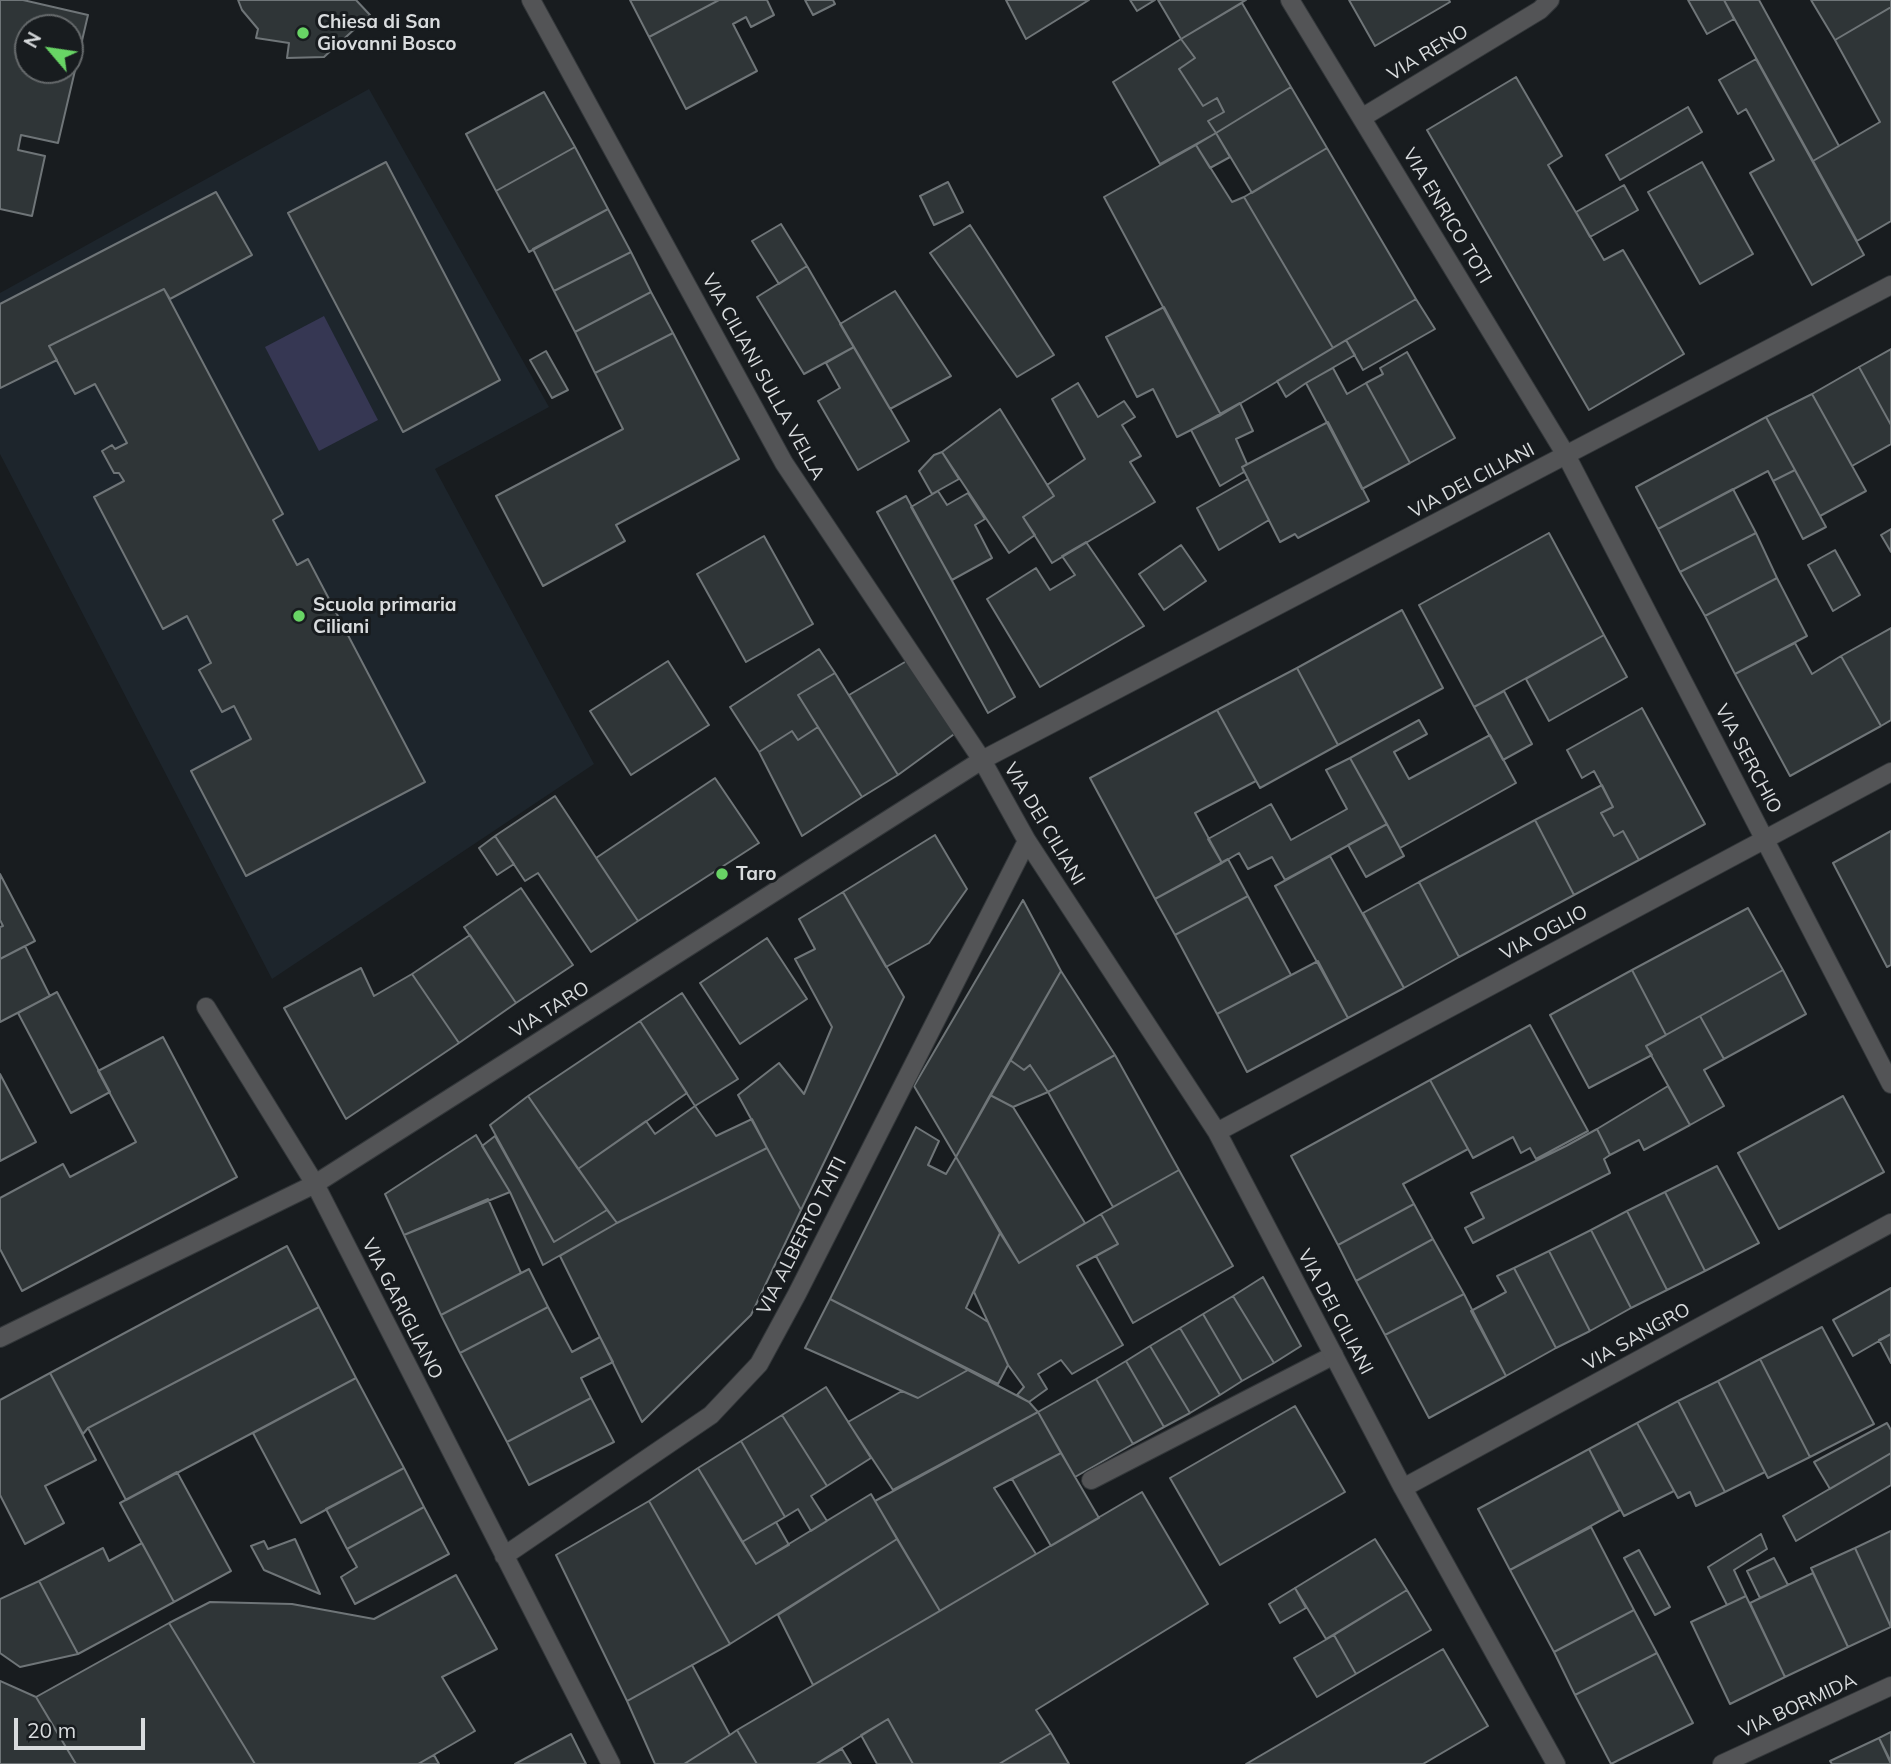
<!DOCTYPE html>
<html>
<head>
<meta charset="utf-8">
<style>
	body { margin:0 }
	#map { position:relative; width:1891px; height:1764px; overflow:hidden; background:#181c1f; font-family:Mulish,sans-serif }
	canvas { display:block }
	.north { position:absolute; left:14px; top:14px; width:70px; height:70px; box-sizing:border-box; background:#181c1f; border:2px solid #65696b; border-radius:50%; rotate:299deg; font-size:19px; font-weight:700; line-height:28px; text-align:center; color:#d9dcde }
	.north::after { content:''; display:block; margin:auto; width:24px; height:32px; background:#68d465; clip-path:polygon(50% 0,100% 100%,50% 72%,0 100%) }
	.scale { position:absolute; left:14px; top:1718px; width:131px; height:32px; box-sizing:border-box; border:4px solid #d9dcde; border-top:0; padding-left:9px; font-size:21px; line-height:24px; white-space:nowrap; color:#d9dcde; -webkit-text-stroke:5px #181c1f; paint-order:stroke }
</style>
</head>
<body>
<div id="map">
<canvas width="1891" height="1764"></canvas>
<div class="north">N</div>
<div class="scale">20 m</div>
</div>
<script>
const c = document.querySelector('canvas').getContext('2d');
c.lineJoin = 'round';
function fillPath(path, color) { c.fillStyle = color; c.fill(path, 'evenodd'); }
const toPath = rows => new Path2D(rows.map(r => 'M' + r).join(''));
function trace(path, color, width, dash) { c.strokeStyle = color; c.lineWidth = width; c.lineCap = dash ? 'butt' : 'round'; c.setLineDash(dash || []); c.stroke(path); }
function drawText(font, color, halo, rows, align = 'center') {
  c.font = font + ' Mulish,sans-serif'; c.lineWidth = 6; c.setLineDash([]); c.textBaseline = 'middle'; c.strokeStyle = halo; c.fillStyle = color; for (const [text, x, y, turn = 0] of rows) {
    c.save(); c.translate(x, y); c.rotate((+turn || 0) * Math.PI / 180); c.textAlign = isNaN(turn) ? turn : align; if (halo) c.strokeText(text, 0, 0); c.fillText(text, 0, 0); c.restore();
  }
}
const built = toPath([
	[369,89,549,407,435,469,594,764,272,979,0,454,0,293]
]);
const green = toPath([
	[324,316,378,420,319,451,265,347]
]);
const building = toPath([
	[0,0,23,0,88,15,58,143,21,135,18,150,45,156,32,216,0,209,0,0],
	[28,28,70,28,70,70,28,70,28,28],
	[238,0,356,0,370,15,324,57,287,58,289,43,256,38,258,29,242,10,238,0],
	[630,0,719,0,649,37,630,0],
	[719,0,767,0,774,15,751,27,746,17,733,24,757,71,686,109,649,37,719,0],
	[805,0,833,0,835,4,813,15,805,0],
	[1006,0,1089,0,1026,39,1006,0],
	[1130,0,1155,0,1137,11,1130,0],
	[1158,0,1246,0,1181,39,1158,0],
	[1349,0,1449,0,1450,2,1375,46,1349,0],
	[1688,0,1724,0,1734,19,1707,34,1688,0],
	[1724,0,1759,0,1839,146,1813,161,1724,0],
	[1811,0,1891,0,1891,7,1835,40,1811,0],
	[1242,3,1291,87,1216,133,1208,121,1224,112,1217,98,1203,106,1179,69,1195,58,1181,39,1242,3],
	[1891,7,1891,221,1857,241,1813,161,1880,122,1835,40,1891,7],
	[1181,39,1195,58,1179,69,1203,106,1217,98,1224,112,1208,121,1216,133,1160,164,1113,82,1181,39],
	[1756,59,1864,255,1812,285,1750,173,1774,160,1746,109,1738,114,1719,80,1756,59],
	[1516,77,1562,156,1548,165,1604,260,1623,250,1684,354,1589,410,1427,130,1516,77],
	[1291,87,1327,148,1252,193,1216,133,1291,87],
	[544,92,575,147,496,191,466,134,544,92],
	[1688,107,1702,132,1620,180,1606,155,1688,107],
	[1216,133,1230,157,1210,168,1196,145,1216,133],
	[1196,145,1232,202,1244,197,1333,348,1221,415,1104,197,1196,145],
	[575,147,608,209,529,252,496,191,575,147],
	[1327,148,1416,299,1333,348,1244,197,1327,148],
	[386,162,500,380,403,432,288,213,386,162],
	[1702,162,1753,254,1700,284,1648,192,1702,162],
	[948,182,963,212,934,225,920,196,948,182],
	[1624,185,1638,210,1590,237,1576,212,1624,185],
	[216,192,252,255,170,299,164,289,49,346,57,360,0,388,0,304,216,192],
	[608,209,631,252,554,291,533,249,608,209],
	[781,224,807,266,779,284,752,241,781,224],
	[970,225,1054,355,1017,377,930,253,970,225],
	[631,252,651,292,575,332,554,291,631,252],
	[807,266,854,347,804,374,757,297,807,266],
	[164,289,283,514,273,520,297,565,308,559,425,782,246,876,191,771,251,739,234,706,222,712,199,670,211,663,187,616,163,629,94,497,124,481,119,473,114,473,102,451,112,445,115,449,127,443,95,384,75,394,49,346,164,289],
	[895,291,951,376,890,409,840,324,895,291],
	[651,292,673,333,595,373,575,332,651,292],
	[1416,299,1435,329,1363,370,1346,340,1416,299],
	[1164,307,1221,415,1177,437,1153,389,1137,397,1106,337,1164,307],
	[673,333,739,459,616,525,625,541,543,586,496,496,623,429,595,373,673,333],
	[1346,340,1355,355,1306,383,1286,397,1277,381,1346,340],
	[854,347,909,441,858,470,818,401,840,388,826,363,854,347],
	[1891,349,1891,425,1859,367,1891,349],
	[546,351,568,390,552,398,530,360,546,351],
	[1407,352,1455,438,1410,463,1366,383,1383,374,1380,368,1407,352],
	[1859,367,1891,425,1891,444,1852,466,1812,394,1859,367],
	[1333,368,1347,394,1366,383,1410,463,1362,489,1306,383,1333,368],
	[1078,383,1098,417,1124,401,1135,417,1122,425,1141,456,1130,462,1155,502,1052,563,1023,517,1054,496,1047,485,1085,459,1052,399,1078,383],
	[1812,394,1866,491,1820,516,1766,417,1812,394],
	[1240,403,1253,431,1236,439,1247,464,1242,467,1244,472,1220,486,1191,430,1240,403],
	[1000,409,1054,496,1023,517,1035,535,1009,553,942,452,1000,409],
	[1766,417,1795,470,1773,481,1768,471,1658,529,1636,487,1766,417],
	[1328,422,1369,501,1298,538,1295,534,1280,542,1242,467,1328,422],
	[942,452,959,479,932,494,919,471,934,455,942,452],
	[1795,470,1826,527,1803,539,1773,481,1795,470],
	[1248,479,1269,520,1219,550,1197,508,1248,479],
	[1733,489,1756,533,1680,572,1658,529,1733,489],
	[938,491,947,505,968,493,985,519,975,525,992,558,952,580,911,507,938,491],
	[906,496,1015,697,988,713,877,512,906,496],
	[1891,529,1891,552,1881,535,1891,529],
	[1549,533,1604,635,1474,707,1419,605,1549,533],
	[1756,533,1777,578,1705,616,1680,572,1756,533],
	[764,536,813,624,746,662,697,574,764,536],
	[1086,542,1144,626,1040,687,987,599,1036,568,1050,590,1075,575,1062,556,1086,542],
	[1181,545,1206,581,1164,610,1139,574,1181,545],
	[1835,550,1860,595,1833,611,1808,565,1835,550],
	[1777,578,1807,636,1735,674,1705,616,1777,578],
	[1402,610,1443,688,1338,745,1297,668,1402,610],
	[1891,628,1891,720,1881,726,1841,656,1891,628],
	[1604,635,1627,677,1549,721,1526,679,1604,635],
	[1795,643,1812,674,1841,656,1881,726,1790,776,1735,674,1795,643],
	[819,649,835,673,798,695,818,727,798,740,792,731,759,752,730,707,819,649],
	[910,659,957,732,898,775,849,695,910,659],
	[668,661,709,725,631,775,590,711,668,661],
	[1297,668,1338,745,1260,788,1217,710,1297,668],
	[835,673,898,775,862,797,798,695,835,673],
	[1504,691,1532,744,1503,760,1474,707,1504,691],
	[1642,708,1705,824,1639,860,1623,831,1614,836,1601,813,1613,807,1594,771,1582,778,1567,750,1642,708],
	[1217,710,1256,781,1195,813,1222,863,1155,899,1090,778,1217,710],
	[1419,720,1427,734,1394,752,1409,779,1490,735,1516,783,1400,848,1350,758,1419,720],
	[818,727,862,797,802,836,759,752,792,731,798,740,818,727],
	[1350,758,1387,824,1285,880,1272,857,1248,869,1239,853,1222,863,1208,839,1271,804,1291,840,1347,809,1326,770,1350,758],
	[715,778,759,843,638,921,596,858,715,778],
	[1602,785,1613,807,1601,813,1614,836,1623,831,1639,860,1574,895,1535,820,1602,785],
	[555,796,638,921,591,952,538,873,525,881,495,836,555,796],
	[1535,820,1574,895,1459,957,1419,882,1535,820],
	[1387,824,1404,856,1366,877,1348,845,1387,824],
	[1891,831,1891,965,1887,967,1833,863,1891,831],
	[935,835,967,889,929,943,886,967,843,892,935,835],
	[495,836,514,864,497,875,479,848,495,836],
	[1330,856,1404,988,1348,1018,1275,886,1330,856],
	[1228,859,1248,896,1175,935,1155,899,1228,859],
	[0,874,35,941,0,959,0,927,3,926,0,920,0,874],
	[1419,882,1459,957,1404,988,1363,913,1419,882],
	[521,888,573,965,516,1003,464,927,521,888],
	[843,892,904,997,801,1210,738,1095,779,1063,804,1094,832,1027,795,959,815,949,799,919,843,892],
	[1248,896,1291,975,1217,1014,1175,935,1248,896],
	[1023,900,1061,971,956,1157,914,1086,1023,900],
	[1748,908,1783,970,1666,1035,1632,970,1748,908],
	[470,935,516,1003,459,1043,412,974,470,935],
	[767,938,807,999,740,1044,700,983,767,938],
	[25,946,50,996,0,1022,0,959,25,946],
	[1318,961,1348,1018,1247,1072,1217,1014,1318,961],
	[361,968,374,996,412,974,459,1043,346,1119,284,1008,361,968],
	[1632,970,1666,1035,1646,1046,1652,1055,1589,1088,1550,1015,1632,970],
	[1783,970,1806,1014,1724,1059,1700,1016,1783,970],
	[1061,971,1115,1055,1048,1092,1030,1065,1024,1070,1010,1060,1061,971],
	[57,992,110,1092,71,1113,18,1013,57,992],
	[682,993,738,1079,695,1106,640,1021,682,993],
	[1700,1016,1724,1059,1704,1070,1724,1106,1690,1125,1646,1046,1700,1016],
	[640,1021,687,1093,578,1169,528,1096,640,1021],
	[1530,1025,1588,1131,1536,1159,1530,1148,1521,1153,1513,1137,1473,1158,1430,1080,1530,1025],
	[163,1037,237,1177,22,1291,0,1249,0,1198,63,1164,70,1177,136,1142,98,1071,163,1037],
	[1115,1055,1179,1170,1113,1207,1048,1092,1115,1055],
	[1010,1060,1024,1070,1030,1065,1048,1092,1013,1107,990,1095,1010,1060],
	[0,1074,36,1142,0,1161,0,1074],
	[1430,1080,1468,1149,1403,1184,1414,1204,1338,1245,1291,1156,1430,1080],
	[1668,1086,1690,1125,1644,1150,1639,1140,1610,1155,1597,1129,1668,1086],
	[990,1095,1013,1107,1085,1223,1019,1263,956,1157,990,1095],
	[528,1096,607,1210,554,1242,490,1125,528,1096],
	[1843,1096,1884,1172,1779,1229,1738,1153,1843,1096],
	[695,1106,716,1136,752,1119,767,1148,617,1223,578,1169,646,1121,655,1134,695,1106],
	[916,1127,939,1141,928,1165,946,1174,956,1157,1000,1233,966,1308,988,1322,1008,1365,998,1384,830,1299,916,1127],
	[1597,1129,1610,1155,1604,1159,1610,1173,1473,1243,1465,1228,1484,1218,1471,1193,1566,1146,1597,1129],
	[476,1135,510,1192,404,1235,385,1194,476,1135],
	[495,1136,554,1242,607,1210,617,1223,543,1265,510,1192,482,1146,495,1136],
	[767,1148,801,1210,751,1315,642,1422,560,1256,617,1223,767,1148],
	[1717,1166,1759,1243,1705,1271,1665,1192,1717,1166],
	[1179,1170,1233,1266,1133,1323,1096,1256,1118,1244,1101,1214,1179,1170],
	[1665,1192,1705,1271,1667,1290,1627,1211,1665,1192],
	[488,1199,521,1273,441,1315,404,1235,488,1199],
	[1414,1204,1433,1239,1356,1281,1338,1245,1414,1204],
	[1627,1211,1667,1290,1631,1308,1591,1230,1627,1211],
	[1101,1214,1118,1244,1077,1266,1123,1345,1072,1374,1061,1360,1038,1374,1047,1389,1029,1402,1017,1395,1024,1387,1008,1365,974,1292,1000,1233,1019,1263,1101,1214],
	[1591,1230,1631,1308,1590,1331,1549,1251,1591,1230],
	[1433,1239,1464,1294,1385,1335,1356,1281,1433,1239],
	[287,1246,319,1307,88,1428,83,1434,50,1373,287,1246],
	[1549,1251,1590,1331,1556,1348,1514,1268,1549,1251],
	[1514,1268,1556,1348,1506,1376,1471,1311,1506,1292,1497,1276,1514,1268],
	[529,1269,548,1307,460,1353,441,1315,529,1269],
	[1263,1277,1301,1346,1274,1363,1233,1296,1263,1277],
	[1891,1288,1891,1334,1853,1356,1833,1320,1891,1288],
	[1464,1294,1506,1376,1429,1418,1385,1335,1464,1294],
	[1233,1296,1274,1363,1242,1381,1203,1314,1233,1296],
	[830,1299,968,1370,918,1398,805,1348,830,1299],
	[319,1307,356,1378,126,1500,88,1428,319,1307],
	[548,1307,572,1352,600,1337,613,1362,581,1378,591,1398,507,1442,460,1353,548,1307],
	[1203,1314,1242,1381,1220,1395,1180,1328,1203,1314],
	[1822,1327,1874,1424,1810,1457,1760,1359,1822,1327],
	[1180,1328,1220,1395,1190,1413,1150,1346,1180,1328],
	[1891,1334,1891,1363,1879,1340,1891,1334],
	[1150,1346,1190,1413,1164,1427,1126,1361,1150,1346],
	[1760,1359,1810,1457,1768,1478,1718,1381,1760,1359],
	[1126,1361,1164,1427,1133,1444,1096,1379,1126,1361],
	[968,1370,1029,1402,1038,1412,893,1490,848,1422,902,1391,918,1398,968,1370],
	[50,1373,96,1460,45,1486,64,1523,25,1544,0,1495,0,1400,50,1373],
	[356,1378,404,1468,301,1523,253,1433,356,1378],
	[1096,1379,1133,1444,1075,1477,1038,1412,1096,1379],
	[1718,1381,1765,1472,1725,1492,1678,1401,1718,1381],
	[826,1387,871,1458,827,1486,782,1415,826,1387],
	[591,1398,614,1442,529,1485,507,1442,591,1398],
	[1678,1401,1725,1492,1696,1506,1690,1492,1678,1498,1637,1423,1678,1401],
	[1295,1406,1345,1492,1220,1565,1170,1478,1295,1406],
	[1038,1412,1061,1453,994,1488,1036,1554,940,1611,875,1501,1038,1412],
	[782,1415,827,1486,811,1496,827,1521,811,1531,798,1509,785,1517,741,1441,782,1415],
	[1637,1423,1674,1491,1624,1516,1589,1449,1637,1423],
	[1887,1423,1891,1430,1891,1453,1830,1489,1814,1462,1887,1423],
	[741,1441,785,1517,742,1542,698,1468,741,1441],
	[1589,1449,1620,1510,1510,1570,1478,1509,1589,1449],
	[1061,1453,1099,1518,1051,1546,1012,1479,1061,1453],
	[1891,1453,1891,1485,1796,1541,1783,1516,1891,1453],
	[404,1468,424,1507,347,1549,326,1509,404,1468],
	[698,1468,756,1564,871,1494,897,1539,730,1644,649,1501,698,1468],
	[177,1472,231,1571,174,1602,120,1503,177,1472],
	[1142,1492,1208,1604,1036,1710,1051,1733,999,1764,913,1764,888,1719,816,1764,757,1764,737,1730,1142,1492],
	[649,1501,730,1644,627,1701,556,1555,649,1501],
	[424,1507,449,1554,355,1604,341,1577,357,1567,347,1549,424,1507],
	[776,1522,789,1545,756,1564,742,1542,776,1522],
	[1591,1527,1634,1610,1554,1652,1510,1570,1591,1527],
	[1891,1531,1891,1627,1855,1548,1891,1531],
	[1761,1534,1767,1549,1734,1570,1746,1596,1727,1605,1708,1567,1761,1534],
	[295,1539,320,1594,264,1570,251,1546,264,1541,268,1549,295,1539],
	[897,1539,940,1611,813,1685,778,1615,897,1539],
	[1375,1539,1407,1590,1326,1639,1295,1588,1375,1539],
	[142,1543,174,1602,78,1654,39,1581,103,1548,109,1561,142,1543],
	[1855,1548,1891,1627,1848,1647,1811,1568,1855,1548],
	[1639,1550,1670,1607,1655,1615,1624,1558,1639,1550],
	[1774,1558,1788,1585,1760,1598,1747,1571,1774,1558],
	[1813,1573,1848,1647,1785,1677,1750,1603,1813,1573],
	[456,1575,497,1649,442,1677,475,1731,418,1764,255,1764,169,1623,210,1602,292,1604,374,1619,456,1575],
	[39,1581,78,1654,20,1667,0,1653,0,1599,39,1581],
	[1295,1588,1306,1608,1280,1623,1269,1604,1295,1588],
	[1407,1590,1431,1630,1356,1674,1334,1635,1407,1590],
	[1746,1596,1785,1677,1730,1704,1691,1622,1746,1596],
	[1634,1610,1657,1653,1575,1695,1554,1652,1634,1610],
	[169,1623,255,1764,76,1764,36,1697,169,1623],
	[1334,1635,1356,1674,1317,1697,1294,1658,1334,1635],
	[1443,1649,1488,1726,1423,1764,1246,1764,1443,1649],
	[1657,1653,1693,1723,1611,1764,1575,1695,1657,1653],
	[692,1665,730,1735,684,1764,655,1764,627,1701,692,1665],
	[0,1681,36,1697,76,1764,0,1764,0,1681],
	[888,1719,913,1764,877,1764,861,1735,888,1719],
	[737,1730,757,1764,684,1764,730,1735,737,1730],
	[1891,1732,1891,1762,1879,1738,1891,1732],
	[1051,1733,1069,1764,999,1764,1051,1733],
	[571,1734,586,1764,515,1764,571,1734],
	[1879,1738,1891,1764,1832,1764,1830,1761,1879,1738],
	[842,1749,851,1764,816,1764,842,1749],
	[434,1755,439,1764,418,1764,434,1755]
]);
const service = toPath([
	[1091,1480,1334,1355]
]);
const minor = toPath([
	[531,0,784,463,982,760,1027,841,1217,1132,1403,1488,1556,1764],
	[1290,0,1566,455,1891,1084],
	[1363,117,1540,10,1550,0],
	[206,1007,315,1184,611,1764],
	[1217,1132,1891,772],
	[0,1338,315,1184,982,760,1891,285],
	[1403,1488,1891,1223],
	[504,1556,711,1415,759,1364,797,1294,1027,841],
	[1722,1764,1891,1686]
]);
const markers = [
	[303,33,7,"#68d465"],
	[299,616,7,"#68d465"],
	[722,874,7,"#68d465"]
];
const poiNames = [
	["Chiesa di San",317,22],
	["Giovanni Bosco",317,44],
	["Scuola primaria",313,605],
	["Ciliani",313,627],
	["Taro",736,874]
];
const streetNames = [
	["VIA RENO",1428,53,-31],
	["VIA ENRICO TOTI",1447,216,59],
	["VIA CILIANI SULLA VELLA",763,377,61],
	["VIA DEI CILIANI",1472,481,-28],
	["VIA SERCHIO",1748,759,62],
	["VIA DEI CILIANI",1044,824,59],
	["VIA OGLIO",1544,933,-28],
	["VIA TARO",550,1010,-32],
	["VIA ALBERTO TAITI",802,1236,-63],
	["VIA GARIGLIANO",402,1309,63],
	["VIA DEI CILIANI",1335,1312,62],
	["VIA SANGRO",1637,1337,-29],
	["VIA BORMIDA",1798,1706,-25]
];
fillPath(built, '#1d252c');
fillPath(green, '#363753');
fillPath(building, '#2f3537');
trace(building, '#6f7578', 2);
trace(service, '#33373a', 20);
trace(minor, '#33373a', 20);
trace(service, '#535456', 18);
trace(minor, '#535456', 18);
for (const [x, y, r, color] of markers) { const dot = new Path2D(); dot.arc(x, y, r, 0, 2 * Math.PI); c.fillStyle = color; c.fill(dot); trace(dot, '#181c1f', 2.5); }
drawText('bold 19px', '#d9dcde', '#181c1f', poiNames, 'left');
drawText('19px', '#d9dcde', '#181c1f', streetNames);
</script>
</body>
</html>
